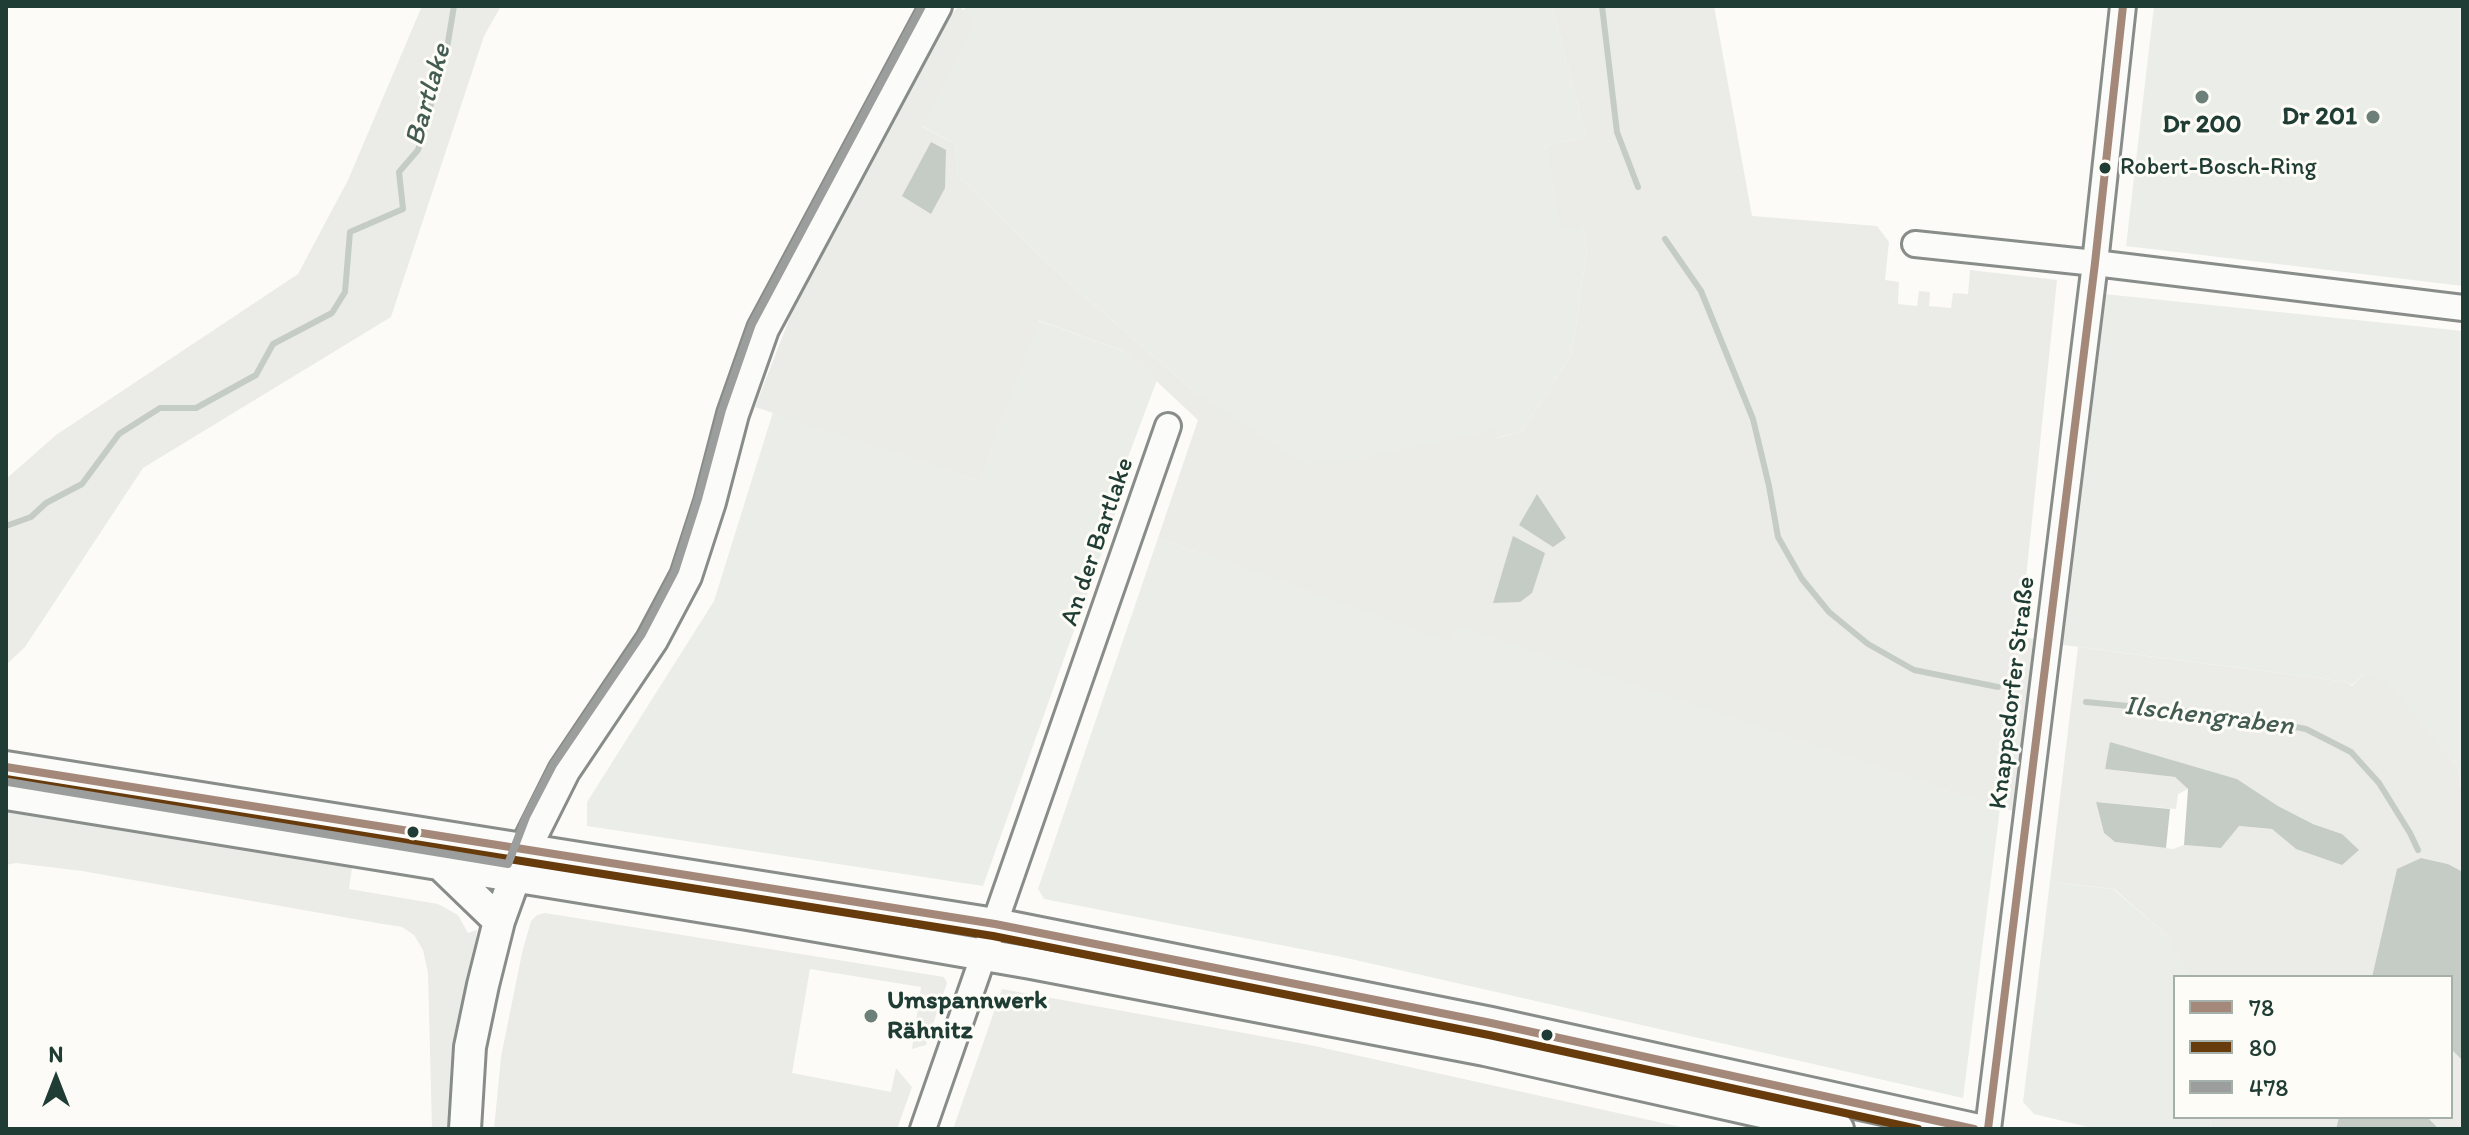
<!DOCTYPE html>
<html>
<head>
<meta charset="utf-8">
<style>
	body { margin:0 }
	#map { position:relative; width:2469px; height:1135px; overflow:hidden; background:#fcfbf8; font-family:Itim,sans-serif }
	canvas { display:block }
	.frame { position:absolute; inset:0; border:8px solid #1f3d34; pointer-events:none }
	.legend { position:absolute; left:2173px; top:975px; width:280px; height:144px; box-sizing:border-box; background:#fdfcf7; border:2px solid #a4b0a9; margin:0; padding:10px 14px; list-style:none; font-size:24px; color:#1f3d34 }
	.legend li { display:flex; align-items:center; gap:16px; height:40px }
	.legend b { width:40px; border:2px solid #a4b0a9 }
	.north { position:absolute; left:16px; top:1039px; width:80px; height:80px; -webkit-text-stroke:6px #fdfcf7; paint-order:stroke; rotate:0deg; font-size:22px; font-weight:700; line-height:32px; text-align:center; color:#1f3d34 }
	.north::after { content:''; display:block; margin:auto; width:28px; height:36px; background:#1f3d34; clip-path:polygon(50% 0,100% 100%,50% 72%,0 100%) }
</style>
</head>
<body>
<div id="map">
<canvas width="2469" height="1135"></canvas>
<div class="frame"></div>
<ul class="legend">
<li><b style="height:10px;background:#a4897a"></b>78</li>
<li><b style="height:10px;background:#683b0c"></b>80</li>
<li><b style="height:10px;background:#9c9d9d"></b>478</li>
</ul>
<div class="north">N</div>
</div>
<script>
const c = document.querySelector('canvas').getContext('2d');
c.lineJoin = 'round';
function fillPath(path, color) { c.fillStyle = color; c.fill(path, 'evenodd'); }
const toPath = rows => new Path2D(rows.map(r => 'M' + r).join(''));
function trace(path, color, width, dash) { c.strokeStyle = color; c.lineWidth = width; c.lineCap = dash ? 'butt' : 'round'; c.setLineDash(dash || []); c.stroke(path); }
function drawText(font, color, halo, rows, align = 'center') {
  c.font = font + ' Itim,sans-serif'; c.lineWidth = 6; c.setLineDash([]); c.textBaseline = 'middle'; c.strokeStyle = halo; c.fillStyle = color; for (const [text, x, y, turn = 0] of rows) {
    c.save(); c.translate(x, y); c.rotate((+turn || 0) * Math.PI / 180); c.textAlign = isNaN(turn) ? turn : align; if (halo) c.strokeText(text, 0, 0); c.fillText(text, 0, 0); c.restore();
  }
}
const built = toPath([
	[966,6,1552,6,1586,137,1546,146,1563,231,1583,225,1587,250,1572,354,1522,432,1300,483,1062,277,958,176,955,144,911,120],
	[2154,6,2463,6,2463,286,2126,246],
	[2104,294,2463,331,2463,805,2458,767,2384,680,2364,674,2352,685,2347,682,2056,644],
	[1037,320,1124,351,1157,380,1127,460,1131,463,1112,524,983,886,587,826,587,802,714,601,773,412,980,481],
	[1158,538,1449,641,1456,624,2000,809,1963,1098,1342,957,1044,899,1038,889],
	[2050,881,2113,889,2166,934,2186,964,2192,977,2175,977,2175,1117,2211,1117,2210,1129,2096,1129,2034,1114,2023,1102]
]);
const green = toPath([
	[422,6,501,6,484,36,391,317,143,468,25,647,6,665,6,479,56,435,298,274,348,180],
	[959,6,975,20,921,126,955,144,958,176,1062,277,1196,393,1302,463,1344,462,1495,430,1497,438,1522,432,1572,354,1587,250,1583,226,1562,231,1546,146,1586,137,1552,6,1714,6,1752,216,1877,226,1889,242,1885,280,1899,282,1898,304,1917,306,1919,291,1930,292,1929,306,1951,308,1953,293,1968,294,1970,270,2057,280,2020,636,2056,644,2036,813,2000,809,1456,625,1450,642,1158,538,1198,420,1124,351,1038,320,980,481,755,407,797,299,943,24],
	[2078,647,2347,682,2352,686,2364,674,2385,680,2458,767,2463,805,2463,872,2448,864,2421,858,2398,869,2372,977,2192,977,2166,934,2114,889,2050,881],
	[2111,743,2237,779,2278,806,2313,824,2342,834,2296,849,2272,829,2238,826,2221,848,2184,845,2173,849,2115,842,2104,833,2096,802,2176,809,2178,794,2188,789,2175,777,2105,769],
	[6,805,289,850,352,868,349,889,438,904,458,915,468,933,477,930,473,960,458,1031,453,1129,432,1129,428,973,423,950,414,935,402,927,377,923,82,871,16,863,6,865],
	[545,913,944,977,947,983,926,1045,912,1049,921,987,810,969,792,1073,891,1092,896,1068,912,1087,897,1129,494,1129,501,1057,522,953,531,921,537,915],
	[1002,989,1310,1045,1690,1129,953,1129],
	[2451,1049,2463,1061,2463,1129,2439,1129,2427,1117,2451,1117],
	[2211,1117,2339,1117,2336,1129,2210,1129]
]);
const water = toPath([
	[931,142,946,150,945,188,931,214,902,196],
	[1537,494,1566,538,1553,547,1519,525],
	[1513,536,1545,553,1532,593,1520,602,1493,603],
	[2110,742,2237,779,2278,806,2313,824,2342,834,2359,850,2342,865,2296,849,2272,829,2239,826,2221,848,2184,845,2188,789,2175,777,2105,769],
	[2096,802,2170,809,2166,848,2115,842,2104,833],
	[2421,858,2448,864,2463,872,2463,1061,2451,1049,2451,977,2372,977,2397,869],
	[2339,1117,2427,1117,2439,1129,2336,1129]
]);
const stream = toPath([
	[1602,6,1617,132,1638,187],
	[1665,239,1701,291,1753,419,1769,486,1778,537,1802,579,1829,612,1868,644,1914,670,1998,687],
	[6,526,31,517,46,503,82,484,119,434,160,408,196,408,256,375,273,344,332,313,345,292,350,232,403,209,399,172,418,150,447,48,454,6],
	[2086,702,2244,717,2306,729,2351,752,2379,783,2410,833,2418,850]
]);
const minor = toPath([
	[1915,244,2095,263,2463,308],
	[923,1129,1168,426],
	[1988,1129,2095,263,2123,6]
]);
const major = toPath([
	[6,767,995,924,1491,1023,1974,1129],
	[6,794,747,914,1031,963,1485,1050,1838,1129],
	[441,865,499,921],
	[465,1129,470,1047,483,985,499,921,525,849,564,771,652,640,686,576,710,502,733,414,763,329,936,6]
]);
const bus1 = toPath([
	[6,767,995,924,1491,1023,1974,1129],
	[1988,1129,2095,263,2123,6]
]);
const bus2 = toPath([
	[6,779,993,936,1489,1035,1918,1129]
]);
const bus3 = toPath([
	[8,782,508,864,526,817,553,765,642,634,675,571,698,499,722,410,752,324,922,6]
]);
const markers = [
	[2202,97,8,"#6c8079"],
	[2373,117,8,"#6c8079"],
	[2105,168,7,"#1f3d34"],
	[413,832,7,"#1f3d34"],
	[871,1016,8,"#6c8079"],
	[1547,1035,7,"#1f3d34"]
];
const busNames = [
	["Robert-Bosch-Ring",2120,168]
];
const poiNames = [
	["Dr 201",2357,117],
	["Dr 200",2202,125,"center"],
	["Umspannwerk",887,1001,"left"],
	["Rähnitz",887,1031,"left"]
];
const streetNames = [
	["An der Bartlake",1098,542,-71],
	["Knappsdorfer Straße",2013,693,-83]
];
const waterNames = [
	["Bartlake",429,95,-74],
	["Ilschengraben",2209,717,7]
];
fillPath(built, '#ebede8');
fillPath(green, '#ebece8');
fillPath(water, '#c5ccc6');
trace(stream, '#c5ccc6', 6);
trace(minor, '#888d8a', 30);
trace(major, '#888d8a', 36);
trace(minor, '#fbfbf9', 24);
trace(major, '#fbfbf9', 30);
trace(bus1, '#a4897a', 8);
trace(bus2, '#683b0c', 8);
trace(bus3, '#9c9d9d', 8);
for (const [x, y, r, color] of markers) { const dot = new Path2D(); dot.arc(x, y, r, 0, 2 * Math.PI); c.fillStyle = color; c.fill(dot); trace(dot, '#fdfcf7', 3); }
drawText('24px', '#1f3d34', '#fdfcf7', busNames, 'left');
drawText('bold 26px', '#1f3d34', '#fdfcf7', poiNames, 'right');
drawText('26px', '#1f3d34', '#fdfcf7', streetNames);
drawText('italic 28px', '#435c53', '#fdfcf7', waterNames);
</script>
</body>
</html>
